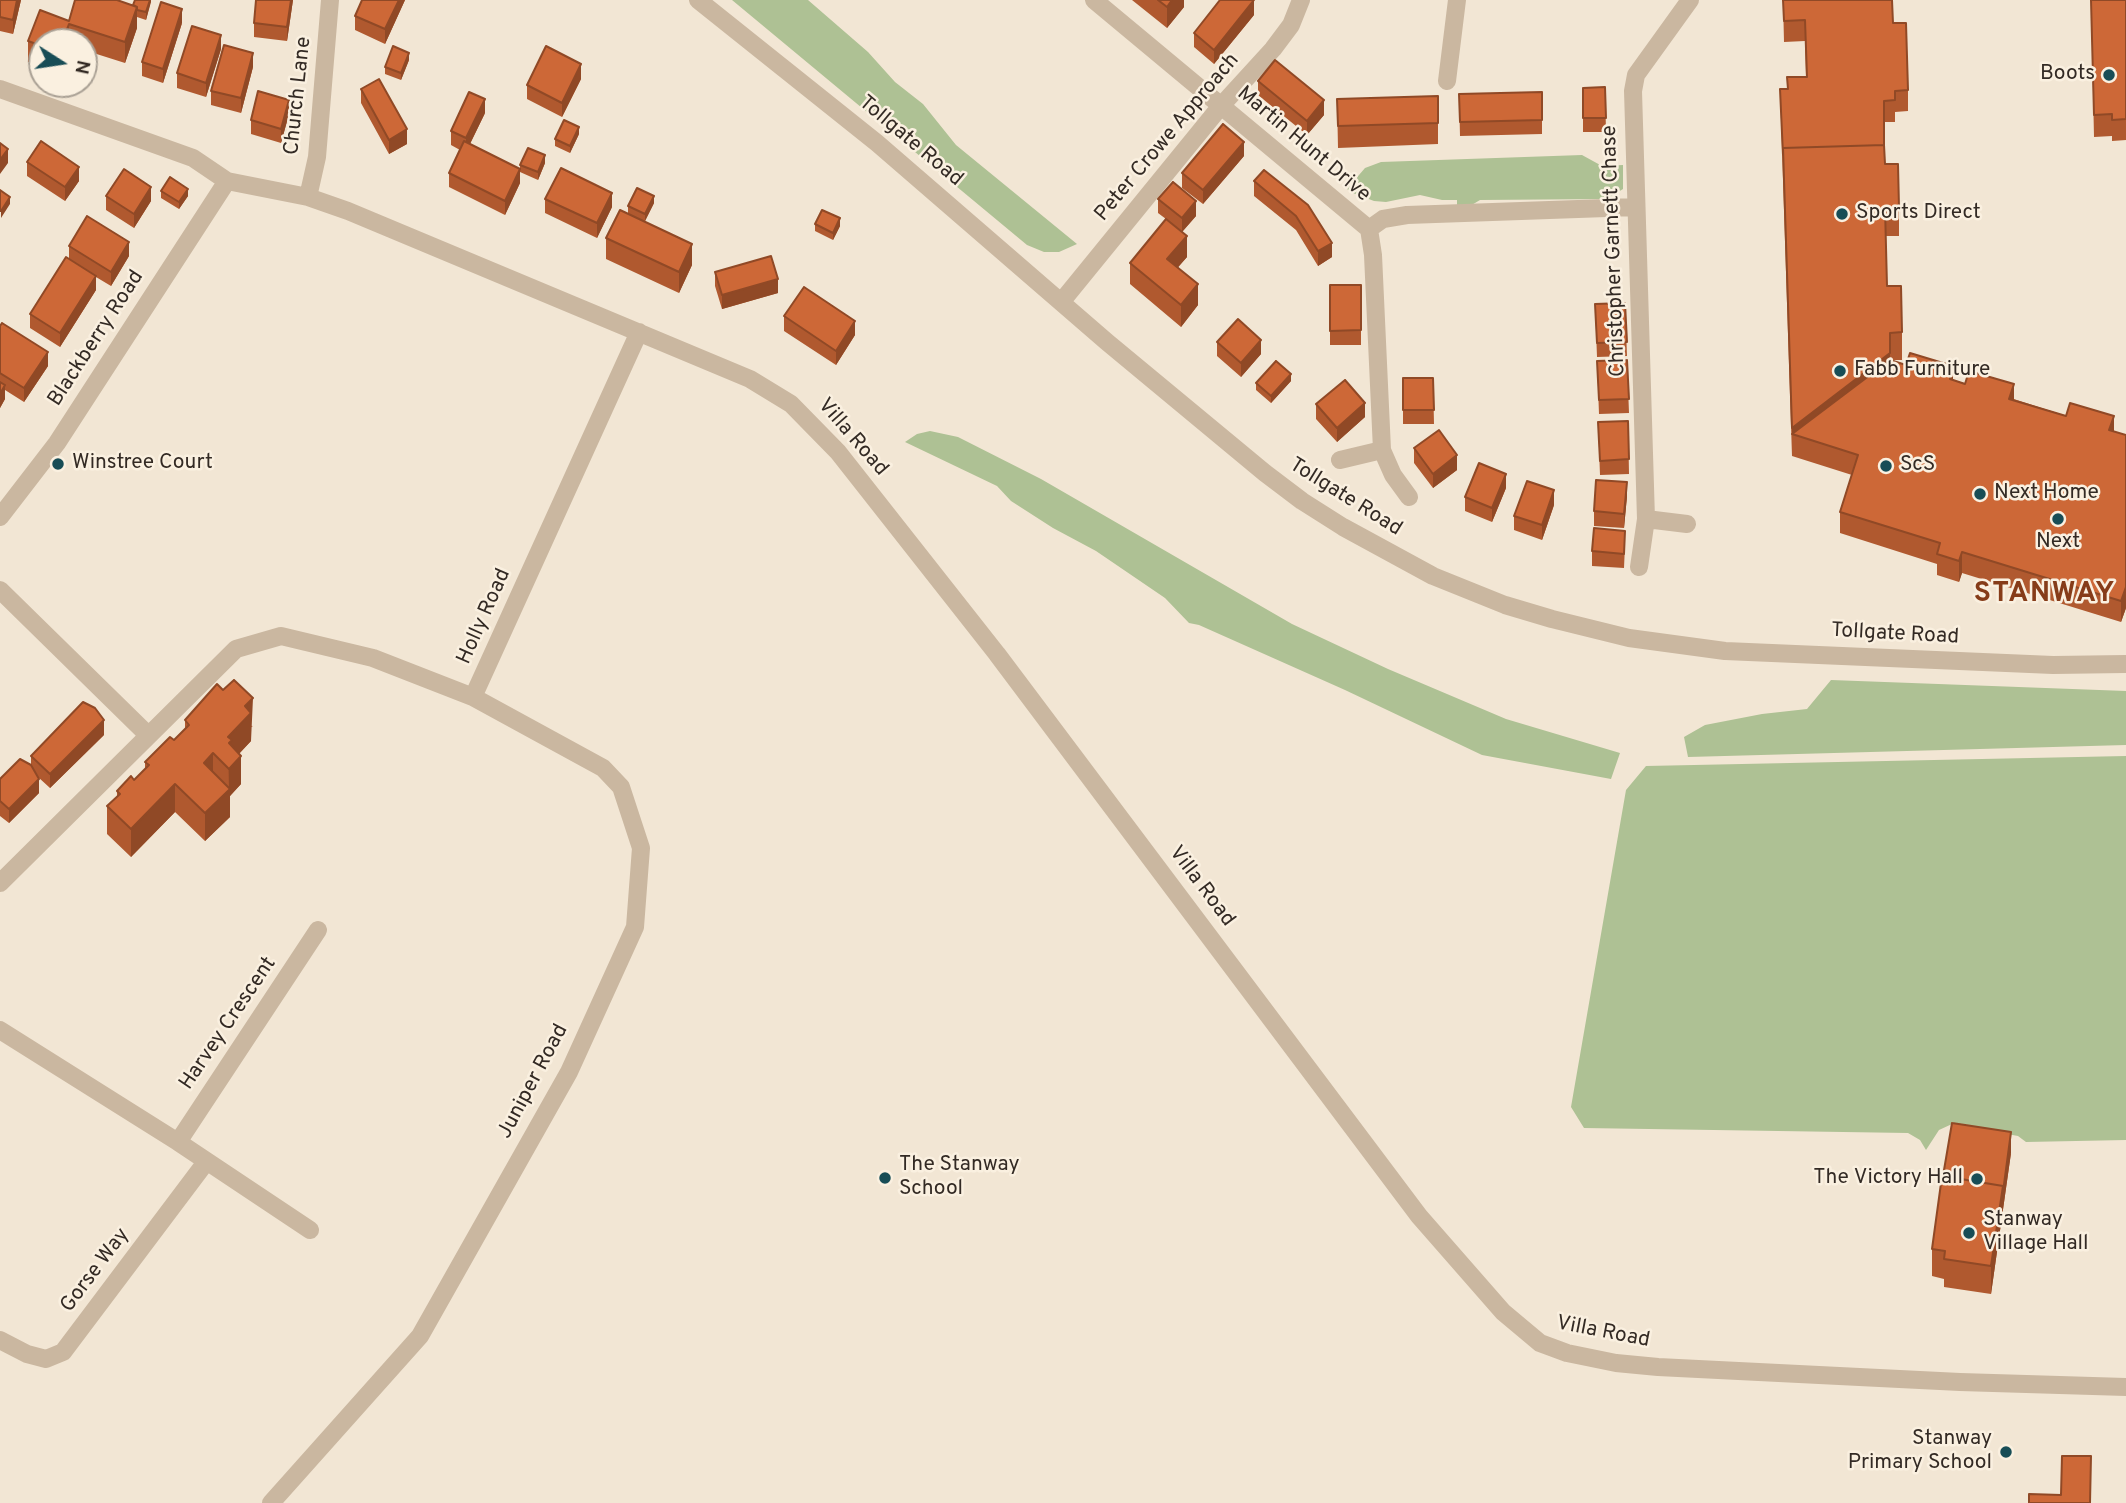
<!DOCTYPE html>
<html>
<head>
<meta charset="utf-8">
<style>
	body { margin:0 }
	#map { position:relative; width:2126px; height:1503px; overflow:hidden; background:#f2e6d4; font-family:Overpass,sans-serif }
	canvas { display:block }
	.north { position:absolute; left:28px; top:28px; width:70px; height:70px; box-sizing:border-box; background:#faf0e0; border:2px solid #aaa195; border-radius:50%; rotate:102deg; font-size:19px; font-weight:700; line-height:28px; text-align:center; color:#332a24 }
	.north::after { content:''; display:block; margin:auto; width:24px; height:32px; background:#184d56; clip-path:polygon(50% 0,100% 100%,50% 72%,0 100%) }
</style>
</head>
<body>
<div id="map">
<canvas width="2126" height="1503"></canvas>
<div class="north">N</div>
</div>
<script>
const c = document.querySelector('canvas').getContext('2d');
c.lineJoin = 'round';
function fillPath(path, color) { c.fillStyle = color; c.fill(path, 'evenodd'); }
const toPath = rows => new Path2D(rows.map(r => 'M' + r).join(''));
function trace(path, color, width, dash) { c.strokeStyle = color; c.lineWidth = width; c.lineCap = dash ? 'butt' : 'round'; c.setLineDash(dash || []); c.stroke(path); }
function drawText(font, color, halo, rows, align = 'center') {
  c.font = font + ' Overpass,sans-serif'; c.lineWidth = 5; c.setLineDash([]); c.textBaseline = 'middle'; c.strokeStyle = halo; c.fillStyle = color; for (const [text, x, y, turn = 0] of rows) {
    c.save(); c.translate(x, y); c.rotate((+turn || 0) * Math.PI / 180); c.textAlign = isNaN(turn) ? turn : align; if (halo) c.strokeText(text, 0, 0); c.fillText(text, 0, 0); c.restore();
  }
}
const green = toPath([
	[732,0,808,0,868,52,895,82,923,104,956,145,1077,244,1059,252,1044,252,1027,245],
	[1582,155,1602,166,1623,165,1623,189,1607,199,1480,200,1465,209,1457,209,1457,200,1442,200,1420,195,1386,202,1374,201,1353,193,1347,189,1365,168,1381,162],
	[930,431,958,437,1041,479,1292,624,1388,669,1506,719,1620,753,1611,779,1482,755,1345,690,1199,625,1189,623,1165,598,1096,551,1053,528,1011,501,997,486,905,442,917,434],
	[1831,680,2126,691,2126,745,1688,757,1684,737,1705,725,1762,714,1807,709],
	[2126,756,2126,1140,2026,1142,2018,1136,1952,1124,1939,1130,1926,1150,1920,1140,1908,1133,1584,1128,1571,1107,1626,790,1646,766]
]);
const minor = toPath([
	[698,0,877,143,1107,342,1265,473,1302,501,1343,527,1433,576,1505,605,1552,619,1629,638,1725,651,2053,665,2126,664],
	[1094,0,1369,229,1373,255,1382,450,1393,475,1409,497],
	[1447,81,1457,0],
	[0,89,193,158,227,181,308,197,348,211,750,379,791,404,838,452,997,654,1419,1216,1503,1312,1540,1343,1567,1353,1616,1363,1658,1367,1960,1382,2126,1387],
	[308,197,317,157,330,0],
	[1369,229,1383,219,1407,215,1635,207],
	[1062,301,1220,107,1273,49,1291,25,1301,0],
	[1340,460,1382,450],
	[0,517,57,443,227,181],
	[1646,519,1687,524],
	[1639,567,1646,519,1633,91,1636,75,1690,0],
	[0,590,148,735],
	[0,883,236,649,281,636,373,658,473,697,639,332],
	[0,1030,178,1142,310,1230],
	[178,1142,318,930],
	[0,1340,27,1354,46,1359,63,1352,206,1162],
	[271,1503,420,1336,569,1072,635,927,641,848,621,787,603,768,473,697]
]);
const wall = toPath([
	[0,0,21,0,13,34,0,31],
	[151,0,146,20,137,17,137,28,125,63,84,50,84,42,42,42,42,67,28,62,28,41,69,21],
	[256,0,293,0,287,41,254,37,254,23],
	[362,0,405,0,385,44,355,30,355,16],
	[1132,0,1184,0,1184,7,1167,28],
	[1783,0,1892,0,1893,23,1908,90,1908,111,1895,112,1895,122,1884,122,1885,164,1899,208,1899,236,1886,236,1887,286,1902,332,1902,360,1892,360,2126,435,2126,608,2121,622,1962,573,1959,582,1937,575,1937,564,1840,533,1840,512,1852,475,1792,456,1780,89,1787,89,1787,77,1806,77,1805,41,1784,42],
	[2091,0,2126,0,2126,140,2112,141,2112,136,2094,137],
	[1254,15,1214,64,1194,47,1194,33],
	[182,23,163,83,142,76,142,62],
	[221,49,206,97,177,88,177,73],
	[409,60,401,80,385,74,385,67],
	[253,67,241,113,211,105,211,91],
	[581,79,562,117,527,99,527,85],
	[1258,81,1324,115,1307,135,1258,95],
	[1605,87,1606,132,1583,132,1583,88],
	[361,89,407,144,389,154,361,103],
	[1542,92,1542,134,1460,136,1459,94],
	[1438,96,1438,144,1338,148,1337,99],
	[485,113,470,144,520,169,520,165,545,163,538,180,520,172,520,183,505,215,449,187,449,173,460,150,451,145,451,131],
	[289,114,281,143,251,134,251,120],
	[579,134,570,153,555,146,555,139],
	[1244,156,1203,204,1182,188,1182,173],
	[27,162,79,181,65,201,27,176],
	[1264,170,1332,257,1318,266,1296,230,1254,196,1254,181],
	[161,191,188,196,179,209,161,198],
	[106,196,151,201,134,228,106,210],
	[545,199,612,207,597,238,545,213],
	[1158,199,1196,216,1182,232,1187,257,1178,267,1198,305,1181,327,1130,284,1130,263,1166,219,1158,213],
	[654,203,645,221,692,265,679,293,606,259,606,238,628,213,628,206],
	[815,224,840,226,833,240,815,231],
	[69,246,129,256,111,286,96,277,96,290,60,347,30,328,30,314,69,259],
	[715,272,778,293,722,309,715,286],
	[1330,285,1361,285,1361,345,1330,345],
	[1625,303,1627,356,1597,357,1595,304],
	[784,316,855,335,836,365,784,331],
	[0,326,48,366,24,402,5,390,5,399,0,408],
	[1217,342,1261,354,1241,377,1217,356],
	[1627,360,1629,413,1599,414,1597,361],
	[1403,378,1433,378,1434,424,1403,424],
	[1291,381,1271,403,1256,390,1256,383],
	[1316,404,1365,417,1337,442,1316,419],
	[1628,421,1629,474,1600,475,1598,422],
	[1414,448,1457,470,1433,488,1414,463],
	[1506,488,1492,522,1465,511,1465,497],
	[1627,496,1624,528,1594,526,1594,511],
	[1554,505,1542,540,1514,530,1514,516],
	[1625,545,1624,568,1592,566,1592,551],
	[185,720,253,726,251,727,251,741,239,754,241,784,230,796,230,817,205,841,175,812,131,857,107,834,107,806,117,797,117,791,134,780,145,769,145,762,174,740,185,729],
	[104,735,50,788,38,777,39,793,9,823,0,816,0,830,0,779,31,766,31,756],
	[2011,1153,1991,1294,1944,1287,1944,1279,1932,1276,1932,1249]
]);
const shadedWall = toPath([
	[17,0,21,0,13,34,13,20],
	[150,0,151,0,151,2,146,20,146,12],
	[291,0,293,0,287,41,287,27],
	[399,0,405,0,385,44,385,29],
	[1172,0,1184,0,1184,7,1167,28,1167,7],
	[1254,0,1254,15,1214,64,1214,50],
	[137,7,137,28,125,63,125,42],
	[182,9,182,23,163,83,163,69],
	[69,24,69,42,62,42],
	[221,35,221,49,206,97,206,83],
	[253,53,253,67,241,113,241,98],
	[409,53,409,60,401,80,401,73],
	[581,64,581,79,562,117,562,103],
	[485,99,485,113,466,152,466,138],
	[289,100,289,114,281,143,281,129],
	[1324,100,1324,115,1307,135,1307,121],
	[579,127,579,134,570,153,570,146],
	[407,129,407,144,389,154,389,140],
	[1244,142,1244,156,1203,204,1203,190],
	[8,149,8,163,0,174,0,160],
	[545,155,545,163,538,180,538,172],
	[79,167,79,181,65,201,65,187],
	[520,169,520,183,505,215,505,201],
	[151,187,151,201,134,228,134,214],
	[188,189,188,196,179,209,179,202],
	[612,193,612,207,597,238,597,223],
	[654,196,654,203,645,221,645,214],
	[10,197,10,204,1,218,1,211],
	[1196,201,1196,216,1182,232,1182,218],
	[840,218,840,226,833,240,833,233],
	[1187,236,1187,257,1167,280,1167,259],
	[129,242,129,256,111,286,111,272],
	[1332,243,1332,257,1318,266,1318,251],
	[692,244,692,265,679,293,679,272],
	[96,276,96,290,60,347,60,333],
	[778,279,778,293,722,309,722,295],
	[1198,284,1198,305,1181,327,1181,305],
	[855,321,855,335,836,365,836,351],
	[1261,340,1261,354,1241,377,1241,363],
	[48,352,48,366,24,402,24,388],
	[1890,353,1890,381,1792,434,1792,428],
	[1953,366,1953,387,1950,379],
	[1291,374,1291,381,1271,403,1271,396],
	[2014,384,2014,406,2009,399],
	[5,385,5,399,0,408,0,394],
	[1365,403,1365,417,1337,442,1337,428],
	[2114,416,2114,437,2109,430],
	[1457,455,1457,470,1433,488,1433,474],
	[1506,474,1506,488,1492,522,1492,508],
	[1627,482,1627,496,1624,528,1624,514],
	[1554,490,1554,505,1542,540,1542,525],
	[1962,552,1962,573,1959,582,1959,561],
	[2126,587,2126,608,2121,622,2121,601],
	[253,698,251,741,232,761,241,756,241,784,230,796,230,817,205,841,205,813,229,790,228,737,245,706],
	[104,720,104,735,50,788,50,774],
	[213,753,213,781,204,763],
	[39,779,39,793,9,823,9,809],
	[175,784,175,812,131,857,131,829],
	[2011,1132,2011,1153,1991,1294,1991,1266]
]);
const building = toPath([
	[0,0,17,0,13,20,0,17,0,0],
	[75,0,117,0,137,7,125,42,69,24,62,42,42,42,42,46,28,41,40,10,69,21,75,0],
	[135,0,150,0,146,12,137,10,137,7,133,5,135,0],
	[256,0,291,0,287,27,254,23,256,0],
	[362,0,399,0,385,29,355,16,362,0],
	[1158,0,1172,0,1167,7,1158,0],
	[1220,0,1254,0,1214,50,1194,33,1220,0],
	[1783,0,1892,0,1893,23,1906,23,1908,90,1895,91,1895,100,1884,101,1884,145,1783,148,1783,155,1780,89,1788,89,1787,77,1807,77,1805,20,1784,21,1783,0],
	[2091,0,2126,0,2126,119,2112,120,2112,114,2094,115,2091,0],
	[161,2,182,9,163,69,142,62,161,2],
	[192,26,221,35,206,83,177,73,192,26],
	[224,45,253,53,241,98,211,91,224,45],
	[393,46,409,53,401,73,385,67,393,46],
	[546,46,581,64,562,103,527,85,546,46],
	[1275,60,1324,100,1307,121,1258,81,1275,60],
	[379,79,407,129,389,140,361,89,379,79],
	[1605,87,1606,118,1583,118,1583,88,1605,87],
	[258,91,289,100,281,129,251,120,258,91],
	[469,92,485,99,466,138,451,131,469,92],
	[1542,92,1542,120,1460,122,1459,94,1542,92],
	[1438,96,1438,123,1338,126,1337,99,1438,96],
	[564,120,579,127,570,146,555,139,564,120],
	[1223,124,1244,142,1203,190,1182,173,1223,124],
	[41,141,79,167,65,187,27,162,41,141],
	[464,141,520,169,505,201,449,173,464,141],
	[0,143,8,149,0,160,0,143],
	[1884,145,1885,164,1898,164,1899,208,1885,208,1887,286,1901,286,1902,332,1890,333,1890,353,1792,428,1783,148,1884,145],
	[528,148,545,155,538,172,520,165,528,148],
	[561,168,612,193,597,223,545,199,561,168],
	[124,169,151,187,134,214,106,196,124,169],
	[1264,170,1308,205,1332,243,1318,251,1296,216,1254,181,1264,170],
	[170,177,188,189,179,202,161,191,170,177],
	[1173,182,1196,201,1182,218,1158,199,1173,182],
	[637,188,654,196,645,214,628,206,637,188],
	[0,190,10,197,1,211,0,211,0,190],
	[620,210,692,244,679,272,606,238,620,210],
	[822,210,840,218,833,233,815,224,822,210],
	[87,216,129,242,111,272,69,246,87,216],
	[1166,219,1187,236,1167,259,1198,284,1181,305,1130,263,1166,219],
	[771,256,778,279,722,295,715,272,771,256],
	[66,257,96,276,60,333,30,314,66,257],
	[1330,285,1361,285,1361,330,1330,331,1330,285],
	[804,287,855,321,836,351,784,316,804,287],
	[1625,303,1627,342,1597,343,1595,304,1625,303],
	[1238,319,1261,340,1241,363,1217,342,1238,319],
	[2,323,48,352,24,388,0,373,0,326,2,323],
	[1910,353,1953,366,1950,379,1965,384,1969,371,2014,384,2009,399,2066,416,2070,403,2114,416,2109,430,2126,435,2126,587,2121,601,1962,552,1959,561,1937,554,1940,543,1840,512,1858,455,1792,434,1890,360,1906,365,1910,353],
	[1627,360,1629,399,1599,400,1597,361,1627,360],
	[1276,361,1291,374,1271,396,1256,383,1276,361],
	[1403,378,1433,378,1434,410,1403,410,1403,378],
	[1345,380,1365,403,1337,428,1316,404,1345,380],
	[0,382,5,385,0,394,0,382],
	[1628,421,1629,459,1600,461,1598,422,1628,421],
	[1439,430,1457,455,1433,474,1414,448,1439,430],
	[1479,463,1506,474,1492,508,1465,497,1479,463],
	[1596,480,1627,482,1624,514,1594,511,1596,480],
	[1527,481,1554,490,1542,525,1514,516,1527,481],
	[1594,528,1625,531,1624,554,1592,551,1594,528],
	[234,680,253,698,245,706,251,713,228,737,232,740,229,743,241,756,229,769,213,753,204,763,230,789,205,813,175,784,131,829,107,806,120,794,117,791,131,776,134,780,149,765,145,762,170,737,174,740,189,725,185,720,217,684,223,690,234,680],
	[83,702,95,708,104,720,50,774,31,756,83,702],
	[20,759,31,765,39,779,9,809,0,801,0,779,20,759],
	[1952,1123,2011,1132,2003,1192,2003,1186,1943,1176,1952,1123],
	[1942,1176,2003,1186,1991,1266,1944,1259,1945,1251,1932,1249,1942,1176],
	[2062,1456,2091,1456,2090,1503,2029,1503,2029,1494,2061,1495,2062,1456]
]);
const markers = [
	[2109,75,7,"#184d56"],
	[1842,214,7,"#184d56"],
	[1840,371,7,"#184d56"],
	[58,464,7,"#184d56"],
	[1886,466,7,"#184d56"],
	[1980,494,7,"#184d56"],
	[2058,519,7,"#184d56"],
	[885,1178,7,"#184d56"],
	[1977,1179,7,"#184d56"],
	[1969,1233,7,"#184d56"],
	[2006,1452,7,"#184d56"]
];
const poiNames = [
	["Boots",2095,75,"right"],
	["Sports Direct",1856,214],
	["Fabb Furniture",1854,371],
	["Winstree Court",72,464],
	["ScS",1900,466],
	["Next Home",1994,494],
	["Next",2058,543,"center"],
	["The Stanway",899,1166],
	["School",899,1190],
	["The Victory Hall",1963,1179,"right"],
	["Stanway",1983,1221],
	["Village Hall",1983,1245],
	["Stanway",1992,1440,"right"],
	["Primary School",1992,1464,"right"]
];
const streetNames = [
	["Church Lane",299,96,-84],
	["Peter Crowe Approach",1168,138,-50],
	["Tollgate Road",910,142,40],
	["Martin Hunt Drive",1303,145,40],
	["Christopher Garnett Chase",1615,251,-92],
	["Blackberry Road",97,339,-57],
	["Villa Road",852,438,49],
	["Tollgate Road",1345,498,32],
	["Holly Road",485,617,-66],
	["Tollgate Road",1895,635,3],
	["Villa Road",1201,887,53],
	["Harvey Crescent",229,1024,-56],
	["Juniper Road",534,1082,-62],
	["Gorse Way",96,1271,-53],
	["Villa Road",1603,1333,11]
];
const districtNames = [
	["STANWAY",2045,595]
];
fillPath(green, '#aec194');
trace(minor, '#cab7a0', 18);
fillPath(wall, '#b0592f');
fillPath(shadedWall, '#904926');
fillPath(building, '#cd6837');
trace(building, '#904926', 2);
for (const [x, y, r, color] of markers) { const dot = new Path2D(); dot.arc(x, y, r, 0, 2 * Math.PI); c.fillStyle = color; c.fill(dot); trace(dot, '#faf0e0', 2.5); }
drawText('21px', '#332a24', '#faf0e0', poiNames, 'left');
drawText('21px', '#332a24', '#faf0e0', streetNames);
c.letterSpacing = '2px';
drawText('bold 28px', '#863c19', '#faf0e0', districtNames);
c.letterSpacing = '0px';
</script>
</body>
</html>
